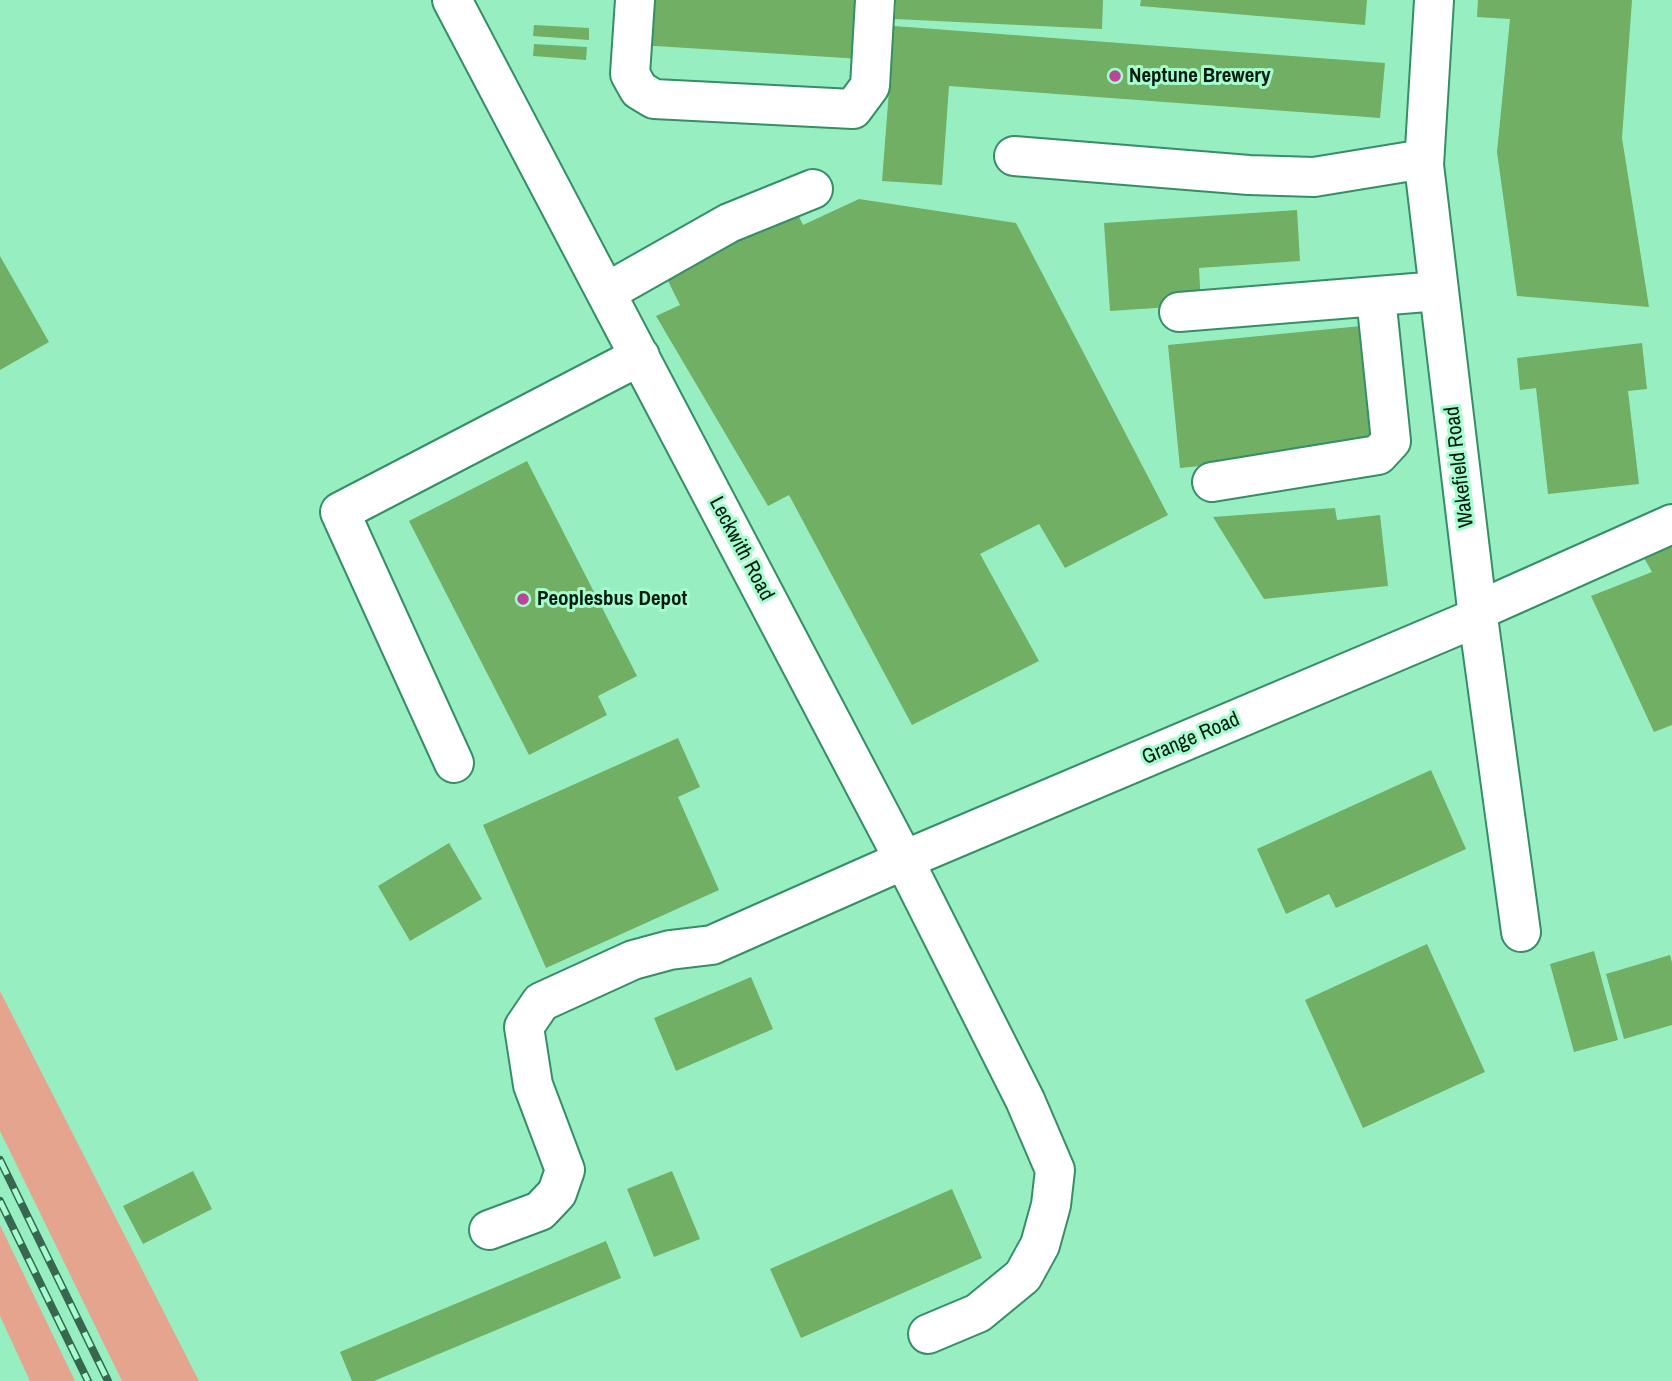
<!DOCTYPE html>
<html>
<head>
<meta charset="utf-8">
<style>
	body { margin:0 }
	canvas { display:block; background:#97efc1 }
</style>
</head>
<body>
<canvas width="1672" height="1381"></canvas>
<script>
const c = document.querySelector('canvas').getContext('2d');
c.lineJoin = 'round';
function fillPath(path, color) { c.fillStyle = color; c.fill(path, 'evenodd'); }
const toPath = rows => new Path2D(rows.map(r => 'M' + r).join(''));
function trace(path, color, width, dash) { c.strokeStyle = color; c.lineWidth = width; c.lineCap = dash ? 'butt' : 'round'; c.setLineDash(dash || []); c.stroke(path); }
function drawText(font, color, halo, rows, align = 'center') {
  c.font = font + ' "Archivo Narrow",sans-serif'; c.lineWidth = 6; c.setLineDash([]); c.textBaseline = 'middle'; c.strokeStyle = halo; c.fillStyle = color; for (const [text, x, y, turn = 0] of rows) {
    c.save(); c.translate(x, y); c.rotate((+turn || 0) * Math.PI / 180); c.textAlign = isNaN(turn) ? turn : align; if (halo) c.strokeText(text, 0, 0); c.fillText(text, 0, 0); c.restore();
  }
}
const green = toPath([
	[0,991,199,1381,122,1381,0,1131],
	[0,1225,75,1381,30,1381,0,1316]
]);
const building = toPath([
	[643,0,865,0,861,59,640,45],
	[896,0,1103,0,1102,29,895,19],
	[1141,0,1367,0,1365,25,1140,6],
	[1478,0,1632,0,1622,138,1649,307,1517,296,1497,152,1510,19,1477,17],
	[534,25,589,28,589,40,533,36],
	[894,26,1385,63,1380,118,949,86,942,185,882,181],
	[534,44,587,47,586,60,533,56],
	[859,199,1016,223,1168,515,1065,568,1039,524,980,554,1039,661,912,725,789,495,768,506,656,316,680,305,666,277,795,208,803,225],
	[1297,210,1300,261,1199,268,1201,305,1110,311,1104,223],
	[0,256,49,342,0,370],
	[1361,326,1372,449,1180,468,1168,345],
	[1642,343,1647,389,1628,391,1639,484,1548,494,1536,388,1520,390,1517,358],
	[527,461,637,676,598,696,607,715,529,755,409,521],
	[1335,508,1337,520,1380,515,1388,586,1264,599,1213,517],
	[1672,543,1672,725,1654,732,1591,596,1652,572,1643,556],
	[678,738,700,787,678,797,719,890,546,968,483,825],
	[1431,770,1466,849,1336,908,1329,894,1286,914,1257,849],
	[449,843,482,899,410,941,378,886],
	[1427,944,1485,1072,1363,1128,1305,1000],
	[1594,951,1618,1040,1574,1052,1550,964],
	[1670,955,1672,963,1672,1025,1624,1039,1606,974],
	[751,977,773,1029,676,1071,654,1018],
	[193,1171,212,1209,143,1244,123,1206],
	[672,1171,700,1239,654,1257,627,1189],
	[952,1189,982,1258,801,1338,770,1269],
	[606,1241,621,1278,374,1381,352,1381,340,1352]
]);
const minor = toPath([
	[452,0,904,860,1025,1100,1055,1170,1051,1205,1040,1245,1023,1276,978,1313,928,1334],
	[635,0,630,74,639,90,654,99,853,109,870,86,875,0],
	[1434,0,1424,165,1478,617,1521,932],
	[1014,156,1249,175,1314,177,1424,159],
	[607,292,729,223,813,189],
	[1179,312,1439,291],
	[1212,482,1378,455,1391,441,1376,297],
	[1477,611,1672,524],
	[454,763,340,512,640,356],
	[489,1230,540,1211,557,1193,565,1170,533,1085,524,1027,541,1002,633,960,670,950,712,945,904,860,1478,617]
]);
const rail = toPath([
	[0,1160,108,1381],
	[0,1201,88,1381]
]);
const markers = [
	[1115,76,7,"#bc459a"],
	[523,599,7,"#bc459a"]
];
const poiNames = [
	["Neptune Brewery",1129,76],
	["Peoplesbus Depot",537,599]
];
const streetNames = [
	["Wakefield Road",1460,467,-97],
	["Leckwith Road",741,549,62],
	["Grange Road",1191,739,-23]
];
fillPath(green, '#e5a48d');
fillPath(building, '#70af64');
trace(minor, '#358e65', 42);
trace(minor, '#fff', 38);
trace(rail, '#37674f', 8);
trace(rail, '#a5fcce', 5, [16]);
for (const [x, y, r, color] of markers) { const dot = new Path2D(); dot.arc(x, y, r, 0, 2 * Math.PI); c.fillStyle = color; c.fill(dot); trace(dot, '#a5fcce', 2.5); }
drawText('bold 21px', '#011b0f', '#a5fcce', poiNames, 'left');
drawText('21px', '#011b0f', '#a5fcce', streetNames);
</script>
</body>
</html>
